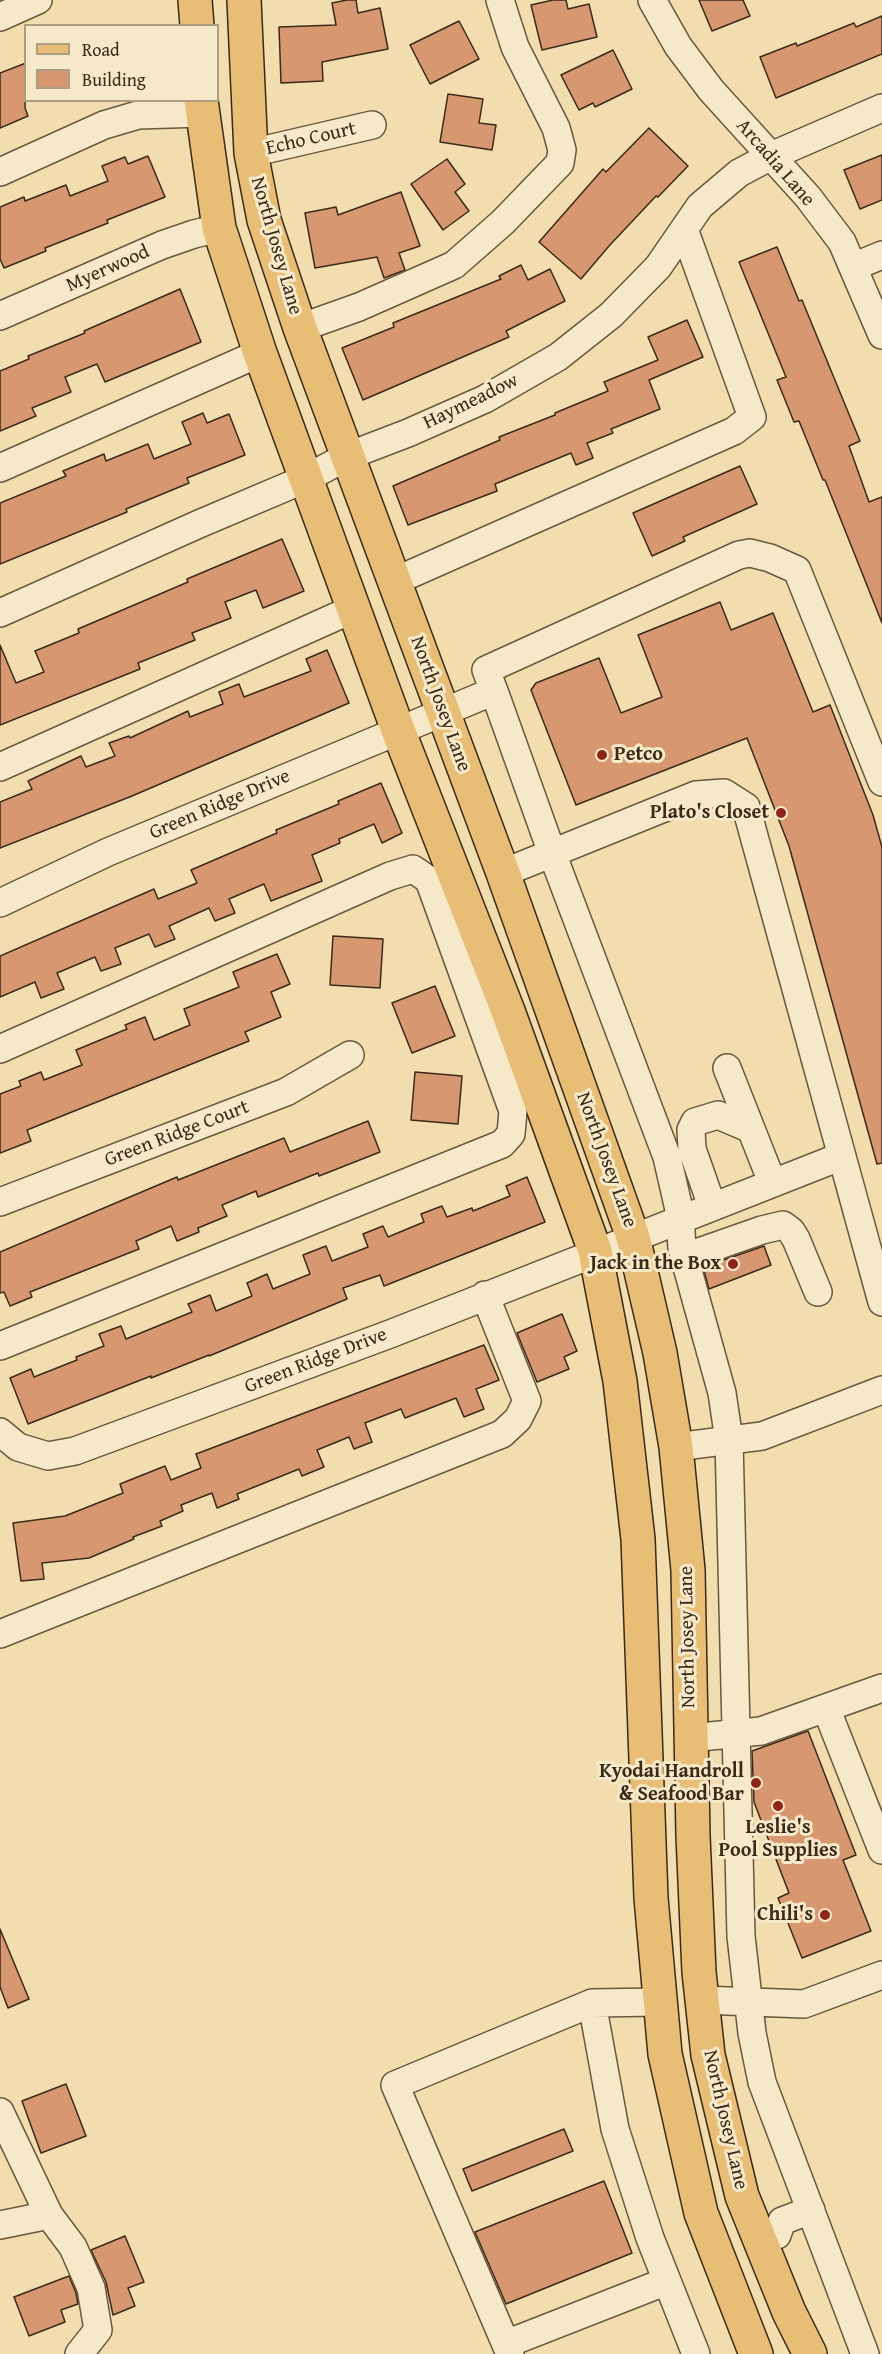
<!DOCTYPE html>
<html>
<head>
<meta charset="utf-8">
<style>
	body { margin:0 }
	#map { position:relative; width:882px; height:2354px; overflow:hidden; background:#f1ddae; font-family:"Gentium Book Plus",serif }
	canvas { display:block }
	.legend { position:absolute; left:24px; top:24px; width:195px; height:78px; box-sizing:border-box; background:#f6e9ca; border:2px solid #ac9d83; margin:0; padding:8px 10px; list-style:none; font-size:18px; color:#3c2a18 }
	.legend li { display:flex; align-items:center; gap:12px; height:30px }
	.legend b { width:30px; border:2px solid #ac9d83 }
</style>
</head>
<body>
<div id="map">
<canvas width="882" height="2354"></canvas>
<ul class="legend">
<li><b style="height:8px;background:#e8be77"></b>Road</li>
<li><b style="height:16px;background:#d79871"></b>Building</li>
</ul>
</div>
<script>
const c = document.querySelector('canvas').getContext('2d');
c.lineJoin = 'round';
function fillPath(path, color) { c.fillStyle = color; c.fill(path, 'evenodd'); }
const toPath = rows => new Path2D(rows.map(r => 'M' + r).join(''));
function trace(path, color, width, dash) { c.strokeStyle = color; c.lineWidth = width; c.lineCap = dash ? 'butt' : 'round'; c.setLineDash(dash || []); c.stroke(path); }
function drawText(font, color, halo, rows, align = 'center') {
  c.font = font + ' "Gentium Book Plus",serif'; c.lineWidth = 6; c.setLineDash([]); c.textBaseline = 'middle'; c.strokeStyle = halo; c.fillStyle = color; for (const [text, x, y, turn = 0] of rows) {
    c.save(); c.translate(x, y); c.rotate((+turn || 0) * Math.PI / 180); c.textAlign = isNaN(turn) ? turn : align; if (halo) c.strokeText(text, 0, 0); c.fillText(text, 0, 0); c.restore();
  }
}
const building = toPath([
	[347,0,356,0,358,13,380,8,388,49,322,62,323,81,281,83,279,27,336,25,332,3,347,0],
	[553,0,566,0,568,9,589,4,597,37,542,50,531,5,553,0],
	[699,0,743,0,750,16,712,31,699,0],
	[882,16,882,54,776,98,760,57,796,43,797,46,854,23,856,27,882,16],
	[459,21,479,59,430,84,410,45,459,21],
	[613,50,632,89,595,107,593,103,579,110,561,75,613,50],
	[26,63,25,108,28,116,0,128,0,73,26,63],
	[448,94,483,99,479,123,496,125,492,150,440,142,448,94],
	[649,128,688,166,658,197,656,196,609,246,581,279,539,242,603,169,606,172,649,128],
	[882,155,882,200,860,209,844,170,882,155],
	[148,156,165,197,107,220,108,223,45,248,46,251,4,268,0,259,0,207,24,197,25,201,66,185,70,196,108,181,102,166,125,157,128,164,148,156],
	[447,159,465,184,455,192,469,211,443,230,411,184,447,159],
	[401,192,420,246,399,253,405,270,384,278,377,257,315,268,305,213,336,207,338,215,401,192],
	[777,247,799,301,802,300,860,441,849,446,869,502,882,497,882,623,825,480,823,480,799,421,794,422,777,380,786,377,739,262,777,247],
	[521,265,528,280,550,269,565,301,506,331,509,337,363,400,342,348,394,327,393,323,501,279,499,276,521,265],
	[180,289,201,342,105,382,97,364,65,377,71,392,32,408,36,416,0,431,0,371,29,359,28,356,85,333,84,331,180,289],
	[687,320,703,357,649,380,660,409,611,429,613,433,587,443,593,458,576,465,571,453,495,484,497,491,408,525,393,486,500,440,499,437,555,415,555,413,608,391,604,382,658,360,648,337,687,320],
	[203,413,207,423,229,414,245,455,187,478,189,483,126,509,127,512,0,564,0,503,66,476,63,471,104,454,106,461,148,444,154,459,191,444,182,422,203,413],
	[740,466,757,504,683,537,685,541,652,556,633,513,740,466],
	[282,539,304,591,263,608,256,590,225,602,231,618,192,633,195,640,138,663,140,669,0,725,0,645,16,683,44,672,35,651,79,633,78,629,188,582,187,579,282,539],
	[720,602,731,630,773,613,813,712,830,705,873,815,882,847,882,1163,877,1164,789,846,747,738,576,805,531,690,536,683,599,658,621,713,662,697,638,635,720,602],
	[327,650,349,703,132,796,0,848,0,802,32,789,28,781,81,756,86,767,115,756,109,743,129,736,130,738,188,711,190,717,223,704,219,692,239,684,244,697,311,671,306,659,327,650],
	[381,783,402,833,382,843,374,824,339,839,340,843,312,855,322,881,271,901,264,884,229,899,235,913,215,921,209,908,169,926,175,939,155,947,149,934,115,948,121,964,101,971,95,957,57,973,64,989,41,998,35,982,0,997,0,956,154,889,158,899,197,883,191,870,277,833,276,830,339,804,338,801,381,783],
	[333,936,383,939,380,988,330,985,333,936],
	[277,954,290,984,271,992,281,1017,245,1032,249,1041,27,1130,31,1141,0,1153,0,1094,21,1086,19,1081,41,1072,44,1080,82,1065,76,1050,127,1029,125,1025,145,1017,154,1040,190,1025,184,1009,239,987,233,972,277,954],
	[435,986,455,1036,412,1053,392,1003,435,986],
	[415,1072,462,1076,458,1124,411,1120,415,1072],
	[368,1121,380,1152,319,1176,318,1173,258,1197,256,1191,222,1205,227,1216,198,1228,199,1232,177,1241,171,1226,136,1241,139,1249,30,1292,32,1297,10,1306,4,1292,0,1293,0,1252,177,1177,178,1180,284,1138,290,1152,368,1121],
	[527,1177,545,1222,384,1286,380,1275,343,1288,347,1299,209,1356,209,1355,151,1378,151,1376,28,1424,10,1378,31,1369,34,1377,77,1360,76,1357,104,1346,99,1334,121,1326,126,1339,192,1312,188,1304,210,1295,216,1311,252,1296,247,1283,267,1274,273,1289,310,1274,303,1255,326,1246,332,1261,368,1247,363,1234,383,1226,388,1237,424,1222,421,1214,442,1206,447,1217,472,1208,473,1211,510,1196,506,1186,527,1177],
	[764,1246,771,1265,709,1289,703,1267,764,1246],
	[562,1314,577,1351,564,1357,569,1369,537,1382,517,1333,562,1314],
	[484,1345,499,1380,476,1389,484,1409,464,1417,456,1398,405,1418,401,1409,365,1423,372,1442,354,1449,349,1437,317,1450,324,1467,302,1476,299,1469,237,1494,239,1499,217,1508,212,1493,181,1505,183,1511,160,1521,162,1526,133,1537,134,1539,89,1558,42,1563,44,1579,21,1581,13,1523,65,1516,123,1493,120,1484,165,1466,171,1480,201,1468,196,1454,484,1345],
	[808,1731,856,1855,843,1860,871,1931,802,1958,778,1898,789,1893,754,1802,752,1751,808,1731],
	[0,1929,29,1999,8,2008,0,1987,0,1929],
	[66,2084,86,2136,41,2153,22,2101,66,2084],
	[564,2129,573,2151,472,2191,463,2169,564,2129],
	[604,2181,632,2253,506,2304,475,2232,604,2181],
	[125,2236,144,2282,128,2288,135,2306,113,2315,106,2282,91,2250,125,2236],
	[69,2276,76,2293,78,2304,61,2310,65,2322,29,2336,14,2297,69,2276]
]);
const minor = toPath([
	[652,0,678,46,711,90,808,197,842,242,882,335],
	[0,17,38,0],
	[251,153,372,125],
	[0,172,104,125,138,115,202,113],
	[853,267,882,255],
	[0,316,162,245,194,234,219,228],
	[300,328,359,307,454,265,503,222,560,163,562,150,556,128,515,47,500,0],
	[0,468,260,353],
	[395,581,734,431,752,417,684,229],
	[0,613,199,524,305,479,348,456,408,433,485,399,558,357,611,315,658,267,700,206,739,173,771,156,882,108],
	[494,691,486,670,739,555,750,553,770,558,797,570,882,782],
	[0,767,353,609],
	[503,873,696,795,724,793,746,807,882,1302],
	[0,903,108,852,494,691,552,853,667,1157,680,1214,682,1249,722,1393,729,1440,741,1936,752,2033,762,2082,865,2354],
	[0,1049,390,876,413,869,429,880,513,1111,511,1134,502,1144,0,1346],
	[727,1068,772,1182],
	[0,1202,286,1092,350,1055],
	[712,1206,692,1149,691,1130,695,1122,718,1115,751,1129],
	[685,1257,762,1230,783,1225,791,1231,796,1239,818,1292],
	[0,1432,18,1447,48,1456,75,1451,390,1334,842,1156],
	[676,1447,762,1436,882,1390],
	[0,1634,502,1434,518,1419,527,1401,485,1295],
	[826,1708,882,1850],
	[690,1738,761,1731,882,1688],
	[702,2000,804,2004,882,1975],
	[592,2003,615,2129,650,2238,696,2354],
	[0,2112,49,2215,73,2247,91,2288,98,2330,79,2354],
	[0,2225,49,2215],
	[777,2235,782,2221,811,2210],
	[506,2344,667,2281],
	[510,2354,395,2085,592,2003,660,2002]
]);
const major = toPath([
	[195,0,197,26],
	[244,0,251,153,264,220,300,328,503,873,633,1237,660,1353,676,1447,688,1570,693,1836,699,1972,708,2055,742,2196,789,2312,810,2354],
	[201,100,219,228,260,353,398,730,508,1011,595,1251,620,1381,638,1539,651,1898,665,2054,701,2213,756,2354]
]);
const markers = [
	[602,755,6,"#8f2418"],
	[781,813,6,"#8f2418"],
	[733,1264,6,"#8f2418"],
	[756,1783,6,"#8f2418"],
	[778,1806,6,"#8f2418"],
	[825,1915,6,"#8f2418"]
];
const streetNames = [
	["Echo Court",311,139,-13],
	["Arcadia Lane",775,163,49],
	["North Josey Lane",276,246,74],
	["Myerwood",108,269,-24],
	["Haymeadow",471,402,-26],
	["North Josey Lane",440,704,70],
	["Green Ridge Drive",220,805,-23],
	["Green Ridge Court",177,1134,-21],
	["North Josey Lane",606,1160,70],
	["Green Ridge Drive",316,1361,-21],
	["North Josey Lane",688,1637,-91],
	["North Josey Lane",725,2120,77]
];
const poiNames = [
	["Petco",614,755,"left"],
	["Plato's Closet",769,813],
	["Jack in the Box",721,1264],
	["Kyodai Handroll",744,1772],
	["& Seafood Bar",744,1795],
	["Leslie's",778,1828,"center"],
	["Pool Supplies",778,1851,"center"],
	["Chili's",813,1915]
];
fillPath(building, '#d79871');
trace(building, '#3c2a18', 1.5);
trace(minor, '#69573e', 30);
trace(major, '#3c2a18', 36);
trace(minor, '#f6e9ca', 27);
trace(major, '#e8be77', 33);
for (const [x, y, r, color] of markers) { const dot = new Path2D(); dot.arc(x, y, r, 0, 2 * Math.PI); c.fillStyle = color; c.fill(dot); trace(dot, '#f6e9ca', 2); }
drawText('20px', '#3c2a18', '#f6e9ca', streetNames);
drawText('bold 20px', '#3c2a18', '#f6e9ca', poiNames, 'right');
</script>
</body>
</html>
